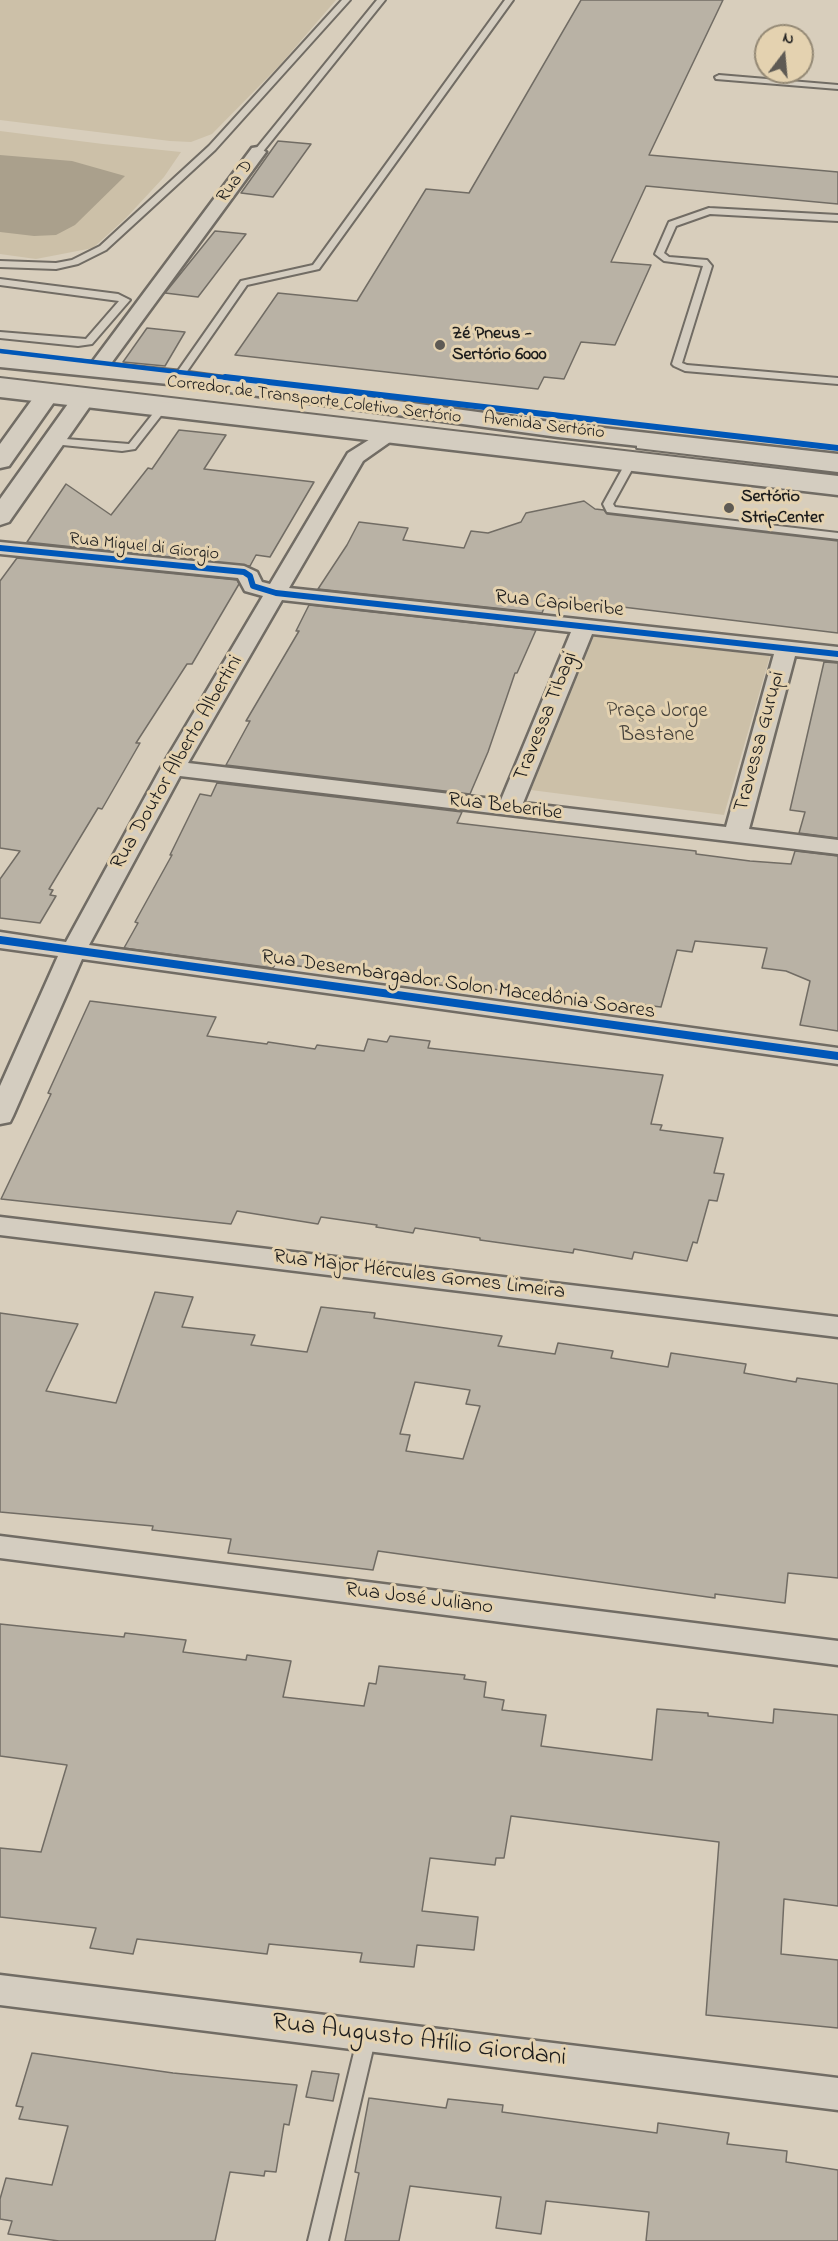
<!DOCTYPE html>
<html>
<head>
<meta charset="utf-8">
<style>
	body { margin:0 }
	#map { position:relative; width:838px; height:2241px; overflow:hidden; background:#d8cebc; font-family:"Indie Flower",sans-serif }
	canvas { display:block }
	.north { position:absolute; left:754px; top:24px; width:60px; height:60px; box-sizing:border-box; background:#e4d2b0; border:2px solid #948975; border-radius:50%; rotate:16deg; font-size:16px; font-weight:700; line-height:24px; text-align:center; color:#1c1c1c }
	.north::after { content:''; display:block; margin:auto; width:21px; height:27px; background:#5e5a54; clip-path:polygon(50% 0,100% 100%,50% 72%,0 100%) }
</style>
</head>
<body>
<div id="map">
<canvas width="838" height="2241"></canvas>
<div class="north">N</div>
</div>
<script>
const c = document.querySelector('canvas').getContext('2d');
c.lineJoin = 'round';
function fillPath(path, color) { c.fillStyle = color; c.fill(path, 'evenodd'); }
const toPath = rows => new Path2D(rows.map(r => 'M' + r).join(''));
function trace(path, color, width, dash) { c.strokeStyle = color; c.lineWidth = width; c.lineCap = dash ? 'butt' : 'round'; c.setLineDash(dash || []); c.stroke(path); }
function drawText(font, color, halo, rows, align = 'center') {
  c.font = font + ' "Indie Flower",sans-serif'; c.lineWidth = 6; c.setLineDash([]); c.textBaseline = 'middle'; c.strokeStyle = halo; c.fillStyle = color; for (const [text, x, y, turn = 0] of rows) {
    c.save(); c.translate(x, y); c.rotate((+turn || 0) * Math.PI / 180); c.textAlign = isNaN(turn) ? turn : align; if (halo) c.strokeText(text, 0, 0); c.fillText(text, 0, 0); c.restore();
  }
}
const green = toPath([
	[0,0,336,0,280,65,212,134,191,142,170,141,0,120],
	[0,131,103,144,181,152,164,177,126,218,93,248,36,259,0,254],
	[594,636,770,656,724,815,531,790]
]);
const water = toPath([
	[0,155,72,161,125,176,75,225,56,235,34,236,0,232]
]);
const building = toPath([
	[581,0,723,0,649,155,838,172,838,204,646,186,611,262,651,265,615,345,581,342,564,379,544,377,538,389,235,355,278,293,357,301,426,189,469,193,581,0],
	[278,141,311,144,273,197,241,193,278,141],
	[215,231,246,234,198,297,165,293,215,231],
	[147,328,185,332,165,366,123,362,147,328],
	[179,430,226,435,204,469,314,482,270,557,256,555,250,566,27,542,66,484,111,515,148,468,152,469,179,430],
	[584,501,595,509,604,510,607,514,838,541,838,633,548,598,542,613,318,589,347,545,359,522,408,528,403,540,464,548,471,531,488,533,521,522,526,513,584,501],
	[17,558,237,580,239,584,192,664,187,664,136,743,140,743,102,809,98,808,49,889,53,890,50,895,56,896,40,923,0,918,0,879,20,851,0,848,0,581,17,558],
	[309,605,536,630,517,673,515,673,488,752,470,794,226,765,250,721,246,721,299,631,296,631,309,605],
	[824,662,838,663,838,838,799,833,805,812,790,810,824,662],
	[217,783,462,812,457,823,696,851,696,854,750,861,791,864,795,851,838,856,838,1031,800,1025,810,981,786,971,762,968,767,948,695,941,692,952,677,950,661,1007,611,1001,609,1005,560,998,561,995,508,988,507,991,478,987,477,990,276,963,273,968,124,948,138,923,135,922,172,855,170,855,200,794,211,796,217,783],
	[90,1001,216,1017,207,1036,267,1044,268,1042,315,1049,317,1045,364,1051,368,1039,387,1042,390,1036,430,1041,428,1048,663,1075,651,1124,662,1125,660,1130,723,1138,714,1173,724,1174,717,1201,709,1200,697,1243,693,1242,687,1261,634,1252,632,1259,574,1249,573,1253,480,1240,480,1238,415,1228,413,1233,376,1227,377,1225,321,1217,318,1224,237,1211,231,1224,1,1199,51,1094,48,1093,90,1001],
	[155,1292,193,1297,182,1327,255,1335,251,1345,307,1352,321,1307,375,1313,374,1318,502,1336,498,1346,555,1354,558,1343,613,1351,611,1358,668,1367,671,1353,746,1364,744,1373,796,1382,797,1378,838,1384,838,1578,788,1573,785,1603,715,1594,715,1598,378,1551,373,1570,228,1553,231,1539,152,1530,153,1526,0,1512,0,1313,78,1324,46,1391,116,1403,155,1292],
	[415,1382,470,1390,466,1404,480,1406,463,1459,406,1451,410,1435,400,1434,415,1382],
	[0,1624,124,1637,125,1633,186,1640,183,1652,246,1660,247,1655,291,1661,283,1697,364,1706,369,1683,376,1684,379,1666,465,1675,464,1679,486,1682,484,1697,504,1700,502,1710,546,1715,541,1746,652,1760,657,1709,708,1713,708,1716,773,1723,774,1709,838,1715,838,1906,784,1899,781,1954,838,1960,838,2028,706,2015,719,1842,511,1816,504,1858,496,1858,495,1865,430,1858,422,1911,478,1917,474,1950,417,1945,414,1967,360,1962,362,1953,269,1944,267,1954,137,1939,133,1954,90,1948,96,1928,0,1917,0,1848,41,1852,67,1765,0,1756,0,1624],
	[32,2053,173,2073,297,2085,289,2125,284,2124,276,2172,265,2171,264,2176,230,2172,215,2241,59,2241,8,2234,12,2221,0,2219,0,2199,6,2178,52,2185,68,2126,19,2119,23,2107,16,2106,32,2053],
	[312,2071,339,2074,333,2101,306,2097,312,2071],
	[369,2098,446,2108,448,2099,503,2105,502,2112,657,2133,658,2123,729,2133,727,2144,787,2151,786,2162,838,2170,838,2241,646,2241,649,2212,546,2201,541,2234,496,2228,501,2197,410,2186,399,2241,345,2241,359,2173,355,2172,369,2098]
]);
const lane = toPath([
	[342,0,350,0,215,150,106,250,78,264,56,269,0,267,0,261,56,263,72,260,100,246,209,146,342,0],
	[377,0,385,0,261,154,255,154,255,150,377,0],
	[505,0,513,0,319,269,247,285,181,380,175,380,173,378,241,281,313,265,505,0],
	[719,75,838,85,838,89,716,79,715,77,719,75],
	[709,208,838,215,838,221,710,214,676,226,664,253,669,257,707,260,712,266,682,363,687,365,838,378,838,384,685,371,674,366,672,364,703,266,664,261,655,254,669,222,709,208],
	[0,279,118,294,130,300,92,344,78,346,0,338,0,332,86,339,119,301,0,285,0,279],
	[0,378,838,476,838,482,0,384,0,378],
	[162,405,167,408,135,449,122,451,53,444,48,441,53,438,129,444,159,406,162,405],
	[640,443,838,466,838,472,637,448,637,444,640,443],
	[630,461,635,464,613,504,615,507,838,533,838,539,607,512,603,504,625,464,630,461],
	[367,2028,374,2031,376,2036,328,2241,308,2241,358,2036,360,2031,367,2028]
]);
const street = toPath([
	[258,147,266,152,104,373,90,373,88,369,90,365,252,148,258,147],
	[390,429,397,431,400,435,363,461,289,588,838,647,838,661,795,656,749,829,838,840,838,854,180,776,89,945,838,1048,838,1064,82,959,13,1116,10,1122,0,1124,0,1086,58,956,0,948,0,932,66,942,161,768,263,596,245,591,238,578,0,554,0,542,244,566,257,572,262,582,270,584,348,453,383,431,390,429],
	[282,600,571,632,501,800,188,763,282,600],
	[592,634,774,654,726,827,523,803,592,634],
	[0,1217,838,1317,838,1337,0,1235,0,1217],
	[0,1536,838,1641,838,1665,0,1558,0,1536],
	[0,1975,838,2078,838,2110,0,2005,0,1975]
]);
const secondary = toPath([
	[47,388,55,390,59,395,9,466,0,468,0,444,39,390,47,388],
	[83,392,91,394,95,399,9,522,0,525,0,499,75,394,83,392]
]);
const primary = toPath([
	[0,353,178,371,558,423,838,454,838,468,558,437,178,385,0,367,0,353],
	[0,383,838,481,838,495,0,397,0,383]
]);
const cyclewayFar2 = toPath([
	[0,351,238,379]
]);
const cyclewayFar1 = toPath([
	[225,377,838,448],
	[0,548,244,572,250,576,253,586,276,593,838,654]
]);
const cycleway = toPath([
	[0,940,838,1056]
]);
const markers = [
	[440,345,6,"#5e5a54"],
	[729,508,6,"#5e5a54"]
];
const farStreetnames = [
	["Rua D",236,182,-53],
	["Corredor de Transporte Coletivo Sertório",314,401,7],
	["Avenida Sertório",544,427,7],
	["Rua Miguel di Giorgio",144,548,6]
];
const farPoinames = [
	["Zé Pneus -",452,335],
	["Sertório 6000",452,356],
	["Sertório",741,498],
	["StripCenter",741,519]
];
const streetNames = [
	["Rua Capiberibe",559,605,6],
	["Travessa Tibagi",547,717,-68],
	["Travessa Gurupi",761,742,-75],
	["Rua Doutor Alberto Albertini",178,763,-60],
	["Rua Beberibe",505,808,7],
	["Rua Desembargador Solon Macedônia Soares",458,986,8],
	["Rua Major Hércules Gomes Limeira",419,1276,7],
	["Rua José Juliano",419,1600,7]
];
const parkNames = [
	["Praça Jorge",657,713],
	["Bastane",657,737]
];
const nearStreetnames = [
	["Rua Augusto Atílio Giordani",419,2042,7]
];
fillPath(green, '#ccc0a8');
fillPath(water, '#aaa08c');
fillPath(building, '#b9b2a5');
trace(building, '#716c64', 1.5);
trace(lane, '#716c64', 4);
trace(street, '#716c64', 5);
trace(secondary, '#716c64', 5);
trace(primary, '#716c64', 5);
fillPath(lane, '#d4cdc0');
fillPath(street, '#d4cdc0');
fillPath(secondary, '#d4cdc0');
fillPath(primary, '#d4cdc0');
trace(cyclewayFar2, '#0057b8', 4.5);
trace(cyclewayFar1, '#0057b8', 6);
trace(cycleway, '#0057b8', 8);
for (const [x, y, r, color] of markers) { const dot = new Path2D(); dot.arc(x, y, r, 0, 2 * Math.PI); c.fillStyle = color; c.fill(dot); trace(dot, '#e4d2b0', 2); }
drawText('18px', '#1c1c1c', '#e4d2b0', farStreetnames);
drawText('bold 18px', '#1c1c1c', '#e4d2b0', farPoinames, 'left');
drawText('21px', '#1c1c1c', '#e4d2b0', streetNames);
drawText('21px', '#46423b', '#e4d2b0', parkNames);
drawText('26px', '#1c1c1c', '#e4d2b0', nearStreetnames);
</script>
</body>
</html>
